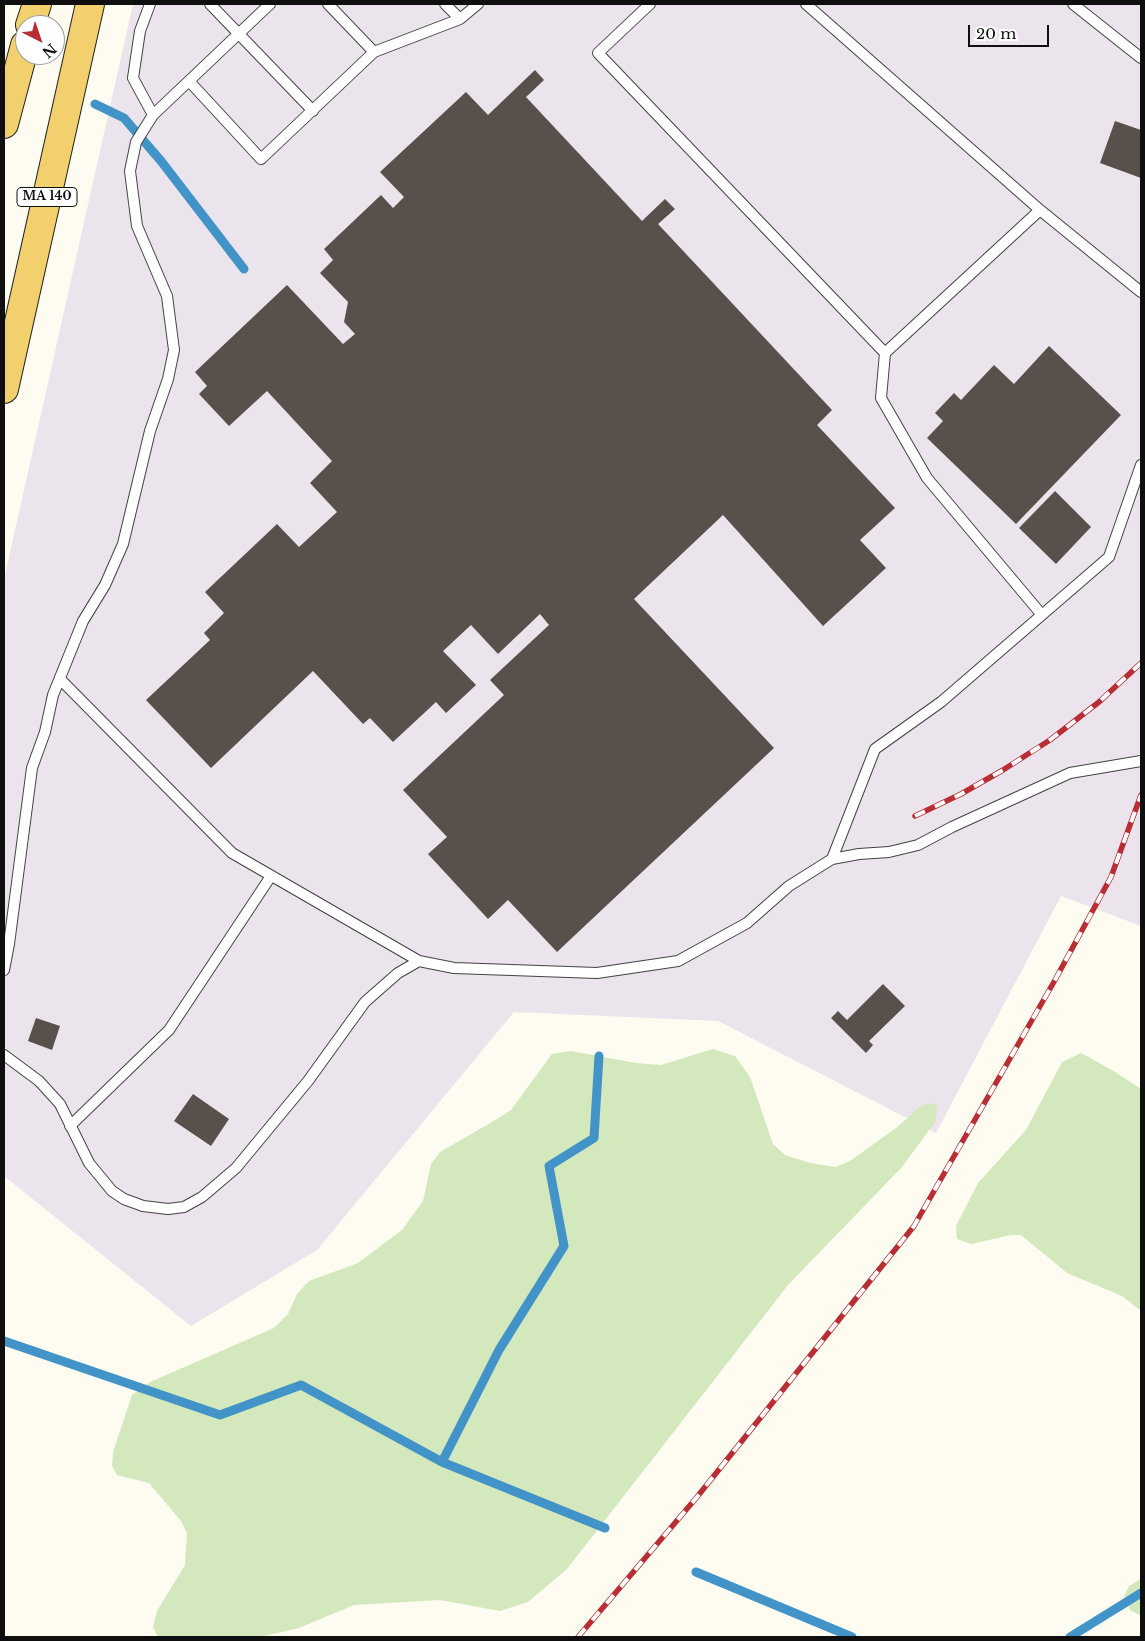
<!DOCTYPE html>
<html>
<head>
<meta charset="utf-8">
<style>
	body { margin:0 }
	#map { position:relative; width:1145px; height:1641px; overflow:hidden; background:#fefcf1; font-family:"Libre Baskerville",serif }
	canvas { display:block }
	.frame { position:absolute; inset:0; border:5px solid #0f0f0f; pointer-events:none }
	.north { position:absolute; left:15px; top:15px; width:50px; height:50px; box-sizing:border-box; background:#fff; border:1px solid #9f9f9f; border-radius:50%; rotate:139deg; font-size:14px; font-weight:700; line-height:20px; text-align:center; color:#0f0f0f }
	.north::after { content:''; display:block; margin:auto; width:18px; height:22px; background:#b92d35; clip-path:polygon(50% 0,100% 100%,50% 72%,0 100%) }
	.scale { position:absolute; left:968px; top:25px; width:81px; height:22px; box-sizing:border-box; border:2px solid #0f0f0f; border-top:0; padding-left:6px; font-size:15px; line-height:18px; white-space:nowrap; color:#0f0f0f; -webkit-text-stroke:4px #fff; paint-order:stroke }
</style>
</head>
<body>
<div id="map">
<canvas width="1145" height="1641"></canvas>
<div class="frame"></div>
<div class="north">N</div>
<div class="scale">20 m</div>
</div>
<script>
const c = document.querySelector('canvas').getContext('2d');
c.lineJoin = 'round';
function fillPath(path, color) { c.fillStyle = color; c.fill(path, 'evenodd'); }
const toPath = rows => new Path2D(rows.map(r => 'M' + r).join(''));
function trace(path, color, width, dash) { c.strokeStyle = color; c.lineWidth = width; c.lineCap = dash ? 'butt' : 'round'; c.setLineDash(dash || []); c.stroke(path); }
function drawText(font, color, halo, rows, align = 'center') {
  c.font = font + ' "Libre Baskerville",serif'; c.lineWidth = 5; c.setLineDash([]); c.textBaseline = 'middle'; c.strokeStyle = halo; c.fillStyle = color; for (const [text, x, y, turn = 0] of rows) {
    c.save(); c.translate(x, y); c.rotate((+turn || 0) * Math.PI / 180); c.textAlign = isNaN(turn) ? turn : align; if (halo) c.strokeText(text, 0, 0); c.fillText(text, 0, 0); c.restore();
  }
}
const industrial = toPath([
	[133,4,1141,4,1141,926,1061,896,936,1133,718,1021,514,1012,317,1250,191,1326,4,1176,4,579]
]);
const green = toPath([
	[713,1049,735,1056,750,1077,773,1144,785,1155,810,1163,835,1167,850,1161,896,1128,922,1105,937,1103,936,1121,902,1167,788,1285,567,1569,528,1602,500,1611,440,1600,354,1605,299,1628,260,1637,158,1637,153,1627,157,1611,185,1565,187,1533,181,1521,149,1483,117,1475,112,1466,113,1452,132,1395,150,1382,274,1328,288,1314,297,1294,309,1281,358,1263,402,1230,423,1201,431,1164,440,1152,492,1122,511,1110,552,1054,571,1051,636,1063,661,1065],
	[1081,1053,1112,1070,1141,1089,1141,1311,1122,1296,1067,1273,1021,1235,1011,1235,971,1244,957,1239,956,1226,978,1183,1026,1130,1062,1062],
	[1141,1579,1141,1616,1130,1610,1124,1596,1129,1586]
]);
const stream = toPath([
	[95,104,124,118,161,161,244,269],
	[4,1341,220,1415,301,1385,442,1462,605,1528],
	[442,1462,499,1350,564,1246,549,1166,594,1138,599,1056],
	[696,1572,852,1637],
	[1070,1637,1141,1593]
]);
const building = toPath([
	[535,70,544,80,526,97,642,221,665,199,675,209,658,224,832,410,817,425,895,508,860,540,886,568,823,626,723,515,634,599,774,748,557,952,508,900,488,919,428,854,447,837,403,790,504,695,490,680,549,625,540,614,498,654,471,625,443,651,476,685,446,713,436,702,393,742,370,718,363,724,313,671,211,768,146,700,210,640,204,633,224,613,205,592,277,524,299,547,337,512,310,483,332,461,267,391,229,426,199,394,207,386,195,372,287,285,343,344,355,334,344,322,348,302,320,273,333,260,324,249,381,195,393,208,404,197,380,172,466,92,488,115],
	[1115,121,1141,130,1141,178,1100,163],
	[1049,346,1121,415,1016,524,927,438,943,421,935,413,954,393,961,400,994,365,1014,384],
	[1055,491,1091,527,1056,564,1019,528],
	[883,984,905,1006,869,1041,873,1045,866,1053,831,1018,838,1011,847,1020],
	[36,1018,60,1026,52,1050,28,1041],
	[193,1094,229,1119,211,1146,174,1121]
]);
const lane = toPath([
	[150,4,140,31,133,78,153,115],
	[210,4,313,111],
	[328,4,374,52],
	[445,4,460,19],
	[650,4,598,53,885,353,1040,210,806,4],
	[1073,4,1141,58],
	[189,81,261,159,374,52,460,19,478,4],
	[1040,210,1141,292],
	[885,353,881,398,927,478,1042,615],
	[60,679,232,853,419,961],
	[832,859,875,749,941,702,1109,557,1141,465],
	[4,970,9,944,32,768,45,732,53,695,83,621,105,585,123,544,150,431,168,379,174,350,167,296,137,226,130,171,136,142,153,115,270,4],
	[4,1055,39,1081,60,1104,89,1163,112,1191,124,1199,143,1206,168,1209,184,1207,202,1197,236,1168,308,1081,365,1002,398,973,419,961,454,968,597,973,678,961,747,923,789,886,832,859,859,854,889,852,918,845,952,827,1070,773,1141,761],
	[70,1126,169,1030,271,876]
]);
const primary = toPath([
	[30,25,37,4],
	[4,124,25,45],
	[4,389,90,4]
]);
const rail = toPath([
	[915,816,961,794,1003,770,1050,740,1099,702,1141,663],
	[578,1637,697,1497,914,1226,1055,980,1111,877,1141,795]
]);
const shields = [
	[47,197,60]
];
const shieldNames = [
	["MA 140",47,197]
];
fillPath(industrial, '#ece4ed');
fillPath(green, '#d3e8bc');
trace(stream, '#4293c7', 9);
fillPath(building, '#57504b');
trace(lane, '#424242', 12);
trace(primary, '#202020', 30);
trace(lane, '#fff', 10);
trace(primary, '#f2d06e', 28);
trace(rail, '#b92d35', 5.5);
trace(rail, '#fff', 4, [11]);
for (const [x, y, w] of shields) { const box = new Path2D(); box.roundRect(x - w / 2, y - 9.5, w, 19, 4); c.fillStyle = '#fff'; c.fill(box); trace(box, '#0f0f0f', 1); }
drawText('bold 12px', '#0f0f0f', null, shieldNames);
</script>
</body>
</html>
